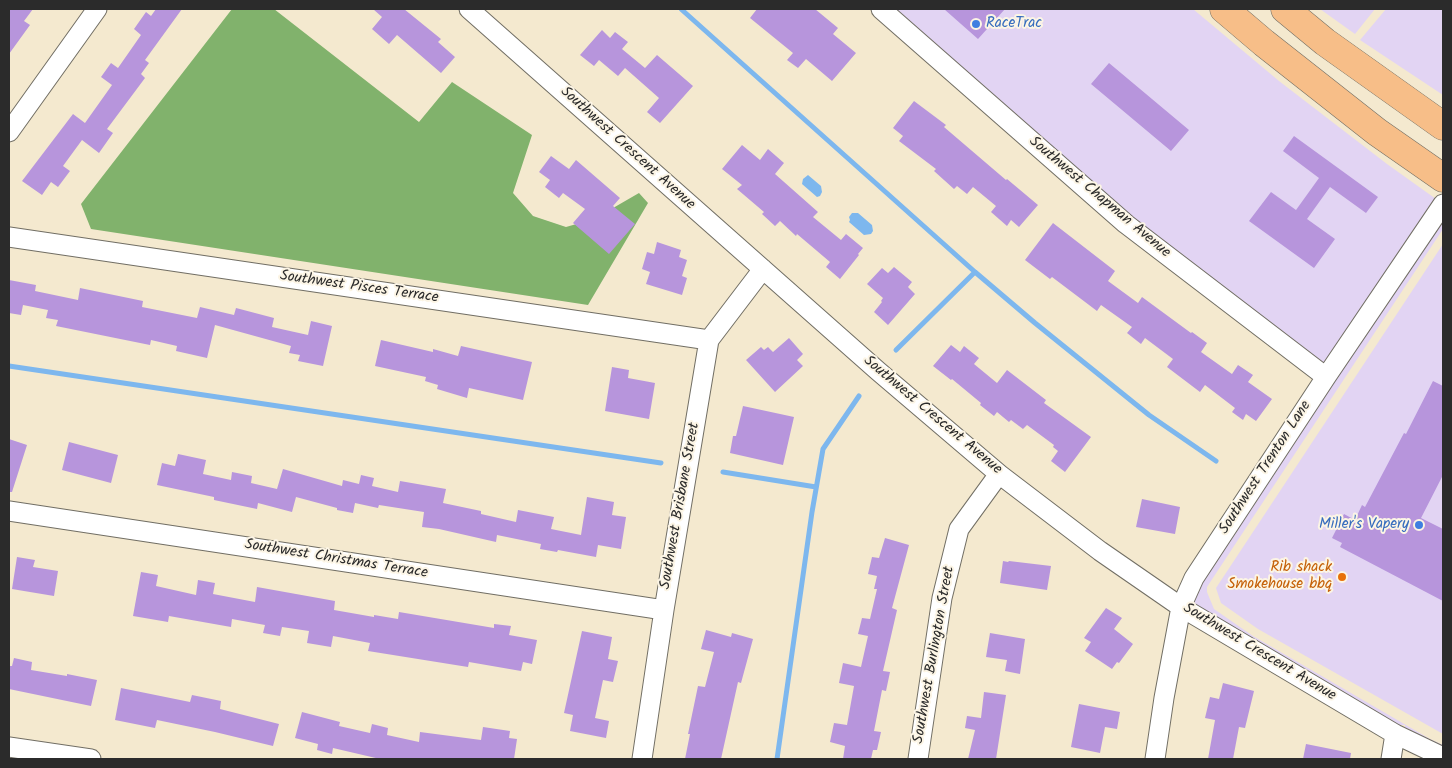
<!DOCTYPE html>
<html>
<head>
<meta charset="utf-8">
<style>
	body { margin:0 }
	#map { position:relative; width:1452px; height:768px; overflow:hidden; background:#f4e9cf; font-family:Kalam,sans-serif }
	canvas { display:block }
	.frame { position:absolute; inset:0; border:10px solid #2b2b2b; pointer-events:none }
</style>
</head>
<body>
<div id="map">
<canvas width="1452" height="768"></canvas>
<div class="frame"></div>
</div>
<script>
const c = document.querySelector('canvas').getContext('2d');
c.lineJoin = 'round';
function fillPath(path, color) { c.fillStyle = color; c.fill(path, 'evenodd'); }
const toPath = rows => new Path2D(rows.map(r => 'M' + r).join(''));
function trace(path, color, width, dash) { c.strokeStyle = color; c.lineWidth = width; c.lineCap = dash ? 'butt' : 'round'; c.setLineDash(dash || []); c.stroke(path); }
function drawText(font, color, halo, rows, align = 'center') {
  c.font = font + ' Kalam,sans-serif'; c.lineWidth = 4; c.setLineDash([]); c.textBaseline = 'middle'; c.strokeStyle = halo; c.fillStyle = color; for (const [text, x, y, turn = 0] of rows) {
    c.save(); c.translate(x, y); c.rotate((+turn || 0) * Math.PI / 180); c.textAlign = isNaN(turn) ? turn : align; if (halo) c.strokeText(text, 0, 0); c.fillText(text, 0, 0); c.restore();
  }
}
const built = toPath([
	[895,9,1193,9,1279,81,1387,164,1436,199,1325,364,1132,217],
	[1320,9,1375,9,1355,34],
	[1386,9,1443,9,1443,95,1360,40],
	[1443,219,1443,229,1207,587,1207,592,1214,609,1253,636,1430,739,1443,745,1443,746,1405,728,1405,725,1398,725,1192,603,1202,582,1333,382],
	[1443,244,1443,734,1258,629,1221,603,1216,588]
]);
const forest = toPath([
	[232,9,274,9,419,122,452,82,532,135,513,193,533,216,566,227,594,219,639,193,648,203,588,305,91,229,81,204]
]);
const water = toPath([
	[808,175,821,186,822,192,820,196,817,197,802,184,803,179],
	[852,213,858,213,872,225,873,231,871,234,864,235,849,222,850,220,849,217]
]);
const stream = toPath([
	[681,9,975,272,1035,323,1149,415,1216,461],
	[896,350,975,272],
	[9,366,661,463],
	[723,472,816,487],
	[777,759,812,512,823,449,859,396]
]);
const building = toPath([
	[9,9,33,9,24,21,30,25,9,54],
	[156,9,182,9,145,60,149,63,141,74,145,78,107,129,113,133,99,153,82,140,63,166,70,171,58,187,51,182,42,195,22,181,73,114,85,123,112,85,101,77,111,63,118,68,141,35,134,29,146,12,151,16],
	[373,9,404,9,441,39,438,42,455,57,441,73,397,35,389,44,372,29,382,17],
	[757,9,815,9,838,28,833,34,856,53,832,81,806,59,798,68,787,60,793,53,750,18],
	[944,9,1005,9,978,39],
	[602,30,610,38,615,32,628,42,622,49,645,68,657,55,693,86,660,123,647,112,659,98,625,68,618,76,599,60,594,66,580,55],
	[1109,63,1189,130,1171,151,1091,84],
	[914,101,946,125,944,127,1006,180,1007,179,1038,205,1019,227,1011,220,1007,226,991,212,996,206,973,187,967,194,957,186,954,189,934,171,936,169,899,141,903,136,893,128],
	[1294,136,1378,197,1366,213,1330,187,1307,219,1335,239,1314,268,1249,221,1271,192,1296,210,1319,178,1283,151],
	[742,145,760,160,768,149,784,163,775,174,818,212,813,217,841,240,846,234,863,248,858,254,859,255,840,279,826,267,830,262,797,234,796,236,780,221,775,226,762,214,764,212,737,189,742,185,722,169],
	[551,156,569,169,576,160,620,198,613,206,635,224,609,254,573,223,585,209,563,193,559,198,545,187,550,180,539,172],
	[1053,223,1115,271,1108,281,1138,303,1142,297,1191,333,1192,332,1207,343,1201,352,1232,374,1238,365,1253,375,1248,382,1272,399,1256,421,1246,414,1243,420,1232,412,1235,408,1205,385,1200,392,1167,367,1173,359,1145,338,1141,344,1127,333,1132,327,1101,305,1097,311,1052,277,1050,279,1025,260],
	[657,242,681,250,679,257,687,260,682,276,687,278,682,295,646,284,650,272,642,269,647,252,654,254],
	[894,267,912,282,908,287,915,294,888,325,874,312,882,302,881,301,883,298,867,284,882,268,888,273],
	[9,280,36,285,35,291,78,300,80,288,143,301,142,307,197,318,200,307,234,315,236,308,274,318,272,327,308,335,311,321,332,326,323,366,298,361,300,355,289,353,291,346,215,325,207,358,176,351,177,346,151,340,150,345,56,326,58,320,46,318,48,310,23,305,21,315,9,313],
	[789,338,803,354,797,360,803,366,775,392,746,360,761,347,764,350,768,347,773,352],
	[381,340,433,352,433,349,458,356,461,346,532,362,523,400,469,388,467,398,437,389,438,385,425,381,426,377,375,366],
	[951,345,960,352,964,346,979,358,974,364,997,383,1007,370,1046,400,1044,403,1091,437,1065,472,1051,461,1058,451,1053,447,1054,445,1027,425,1023,429,1011,420,1009,422,997,412,994,416,980,405,981,403,952,379,951,380,933,366],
	[612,367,629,370,628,378,655,383,649,419,605,411],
	[1433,381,1443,386,1443,475,1421,518,1443,529,1443,601,1340,547,1342,543,1332,538,1344,514,1355,520,1362,505,1365,507,1404,433,1406,434],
	[743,406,794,417,783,465,730,453,733,436,736,436],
	[9,439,27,445,12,492,9,492],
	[69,442,118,455,111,483,62,470],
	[178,454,206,460,203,474,231,480,232,472,252,476,251,483,277,489,283,469,342,486,343,480,359,484,361,475,374,478,372,486,398,492,400,481,446,489,443,503,481,511,481,514,516,522,518,510,554,517,551,529,581,535,587,497,614,502,612,515,626,517,621,549,598,545,596,557,558,550,557,552,540,549,541,544,497,535,496,542,439,529,422,527,424,512,379,505,378,508,355,503,353,513,337,510,337,508,296,497,292,512,258,503,257,509,214,500,214,497,157,485,162,463,175,466],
	[1142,499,1180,507,1175,534,1136,527],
	[885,538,909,545,892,608,897,610,883,671,890,672,886,691,882,690,874,731,881,732,877,750,873,750,871,759,843,759,845,746,830,742,834,723,847,725,854,686,839,683,843,663,861,667,868,636,858,634,862,618,870,619,877,589,874,589,877,576,868,574,872,557,879,558],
	[17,557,35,560,33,567,58,571,54,596,12,589],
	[1003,561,1008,562,1009,561,1051,566,1047,590,1000,583],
	[141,572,158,575,156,586,196,595,198,580,215,583,213,594,255,602,257,587,335,601,334,610,374,617,374,615,398,619,399,612,494,628,494,624,511,626,509,635,537,640,532,664,523,662,521,671,469,662,468,667,368,651,370,643,333,636,331,647,307,643,309,631,282,627,280,636,263,633,265,625,232,619,231,627,169,616,168,622,133,616],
	[1106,608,1122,618,1114,629,1133,644,1119,663,1117,662,1112,669,1085,651,1091,642,1084,638],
	[706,630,731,637,732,633,753,639,741,683,738,682,721,759,685,759,690,734,688,734,698,686,705,687,714,652,701,649],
	[582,631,612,637,608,659,618,661,613,682,603,680,595,718,609,721,606,738,570,731,573,715,564,713],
	[990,633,1025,639,1020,674,1005,671,1007,660,986,657],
	[14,658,32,662,31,670,67,676,67,674,97,680,91,706,9,689,9,666,12,666],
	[1223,683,1254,691,1245,728,1239,727,1233,759,1208,759,1215,720,1205,718,1210,697,1219,699],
	[121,688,190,702,192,695,221,701,220,709,279,724,273,746,215,732,157,720,155,728,115,720],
	[984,692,1006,695,996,759,968,759,975,730,965,728,967,716,981,718],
	[1079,704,1120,712,1117,729,1105,727,1100,753,1071,747],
	[302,712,340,722,339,726,370,733,372,724,388,728,387,735,419,742,420,732,481,740,483,727,510,731,509,738,517,739,514,759,380,759,333,748,332,754,317,750,318,744,295,738],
	[1306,744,1351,753,1350,759,1303,759]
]);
const street = toPath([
	[469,9,878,371,999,474,1100,551,1181,607,1395,734,1443,757],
	[881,9,1126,224,1326,377],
	[9,132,97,9],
	[9,237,709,340],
	[9,511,664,610],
	[9,747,91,759],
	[642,759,664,610,709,340,763,269],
	[918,759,942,598,959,529,999,474],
	[1155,759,1164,698,1181,607,1194,578,1326,377,1443,204],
	[1391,759,1395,734]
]);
const primary = toPath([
	[1224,9,1264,43,1377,132,1443,178],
	[1285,9,1325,42,1443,126]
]);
const markers = [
	[976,24,5,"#3f7fe0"],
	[1419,525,5,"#3f7fe0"],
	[1342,577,5,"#e8710a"]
];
const shopNames = [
	["RaceTrac",986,24],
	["Miller's Vapery",1409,525,"right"]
];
const streetNames = [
	["Southwest Crescent Avenue",627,149,42],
	["Southwest Chapman Avenue",1099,198,40],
	["Southwest Pisces Terrace",359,288,8],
	["Southwest Crescent Avenue",932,416,40],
	["Southwest Trenton Lane",1266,468,-57],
	["Southwest Brisbane Street",681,506,-80],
	["Southwest Christmas Terrace",336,560,9],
	["Southwest Crescent Avenue",1259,653,31],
	["Southwest Burlington Street",935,655,-80]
];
const foodNames = [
	["Rib shack",1332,568],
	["Smokehouse bbq",1332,585]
];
fillPath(built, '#e2d4f3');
fillPath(forest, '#81b26c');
fillPath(water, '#7db7ee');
trace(stream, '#7db7ee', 5);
fillPath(building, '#b795dc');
trace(street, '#716e64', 21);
trace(primary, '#716e64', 29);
trace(street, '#fff', 19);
trace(primary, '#f7be88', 28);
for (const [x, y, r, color] of markers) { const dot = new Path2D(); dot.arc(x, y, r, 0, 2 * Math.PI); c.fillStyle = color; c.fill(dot); trace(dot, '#fcf5e5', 2); }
drawText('15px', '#366cbe', '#fcf5e5', shopNames, 'left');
drawText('15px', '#2b2b2b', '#fcf5e5', streetNames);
drawText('15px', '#c56008', '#fcf5e5', foodNames, 'right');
</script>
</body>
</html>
